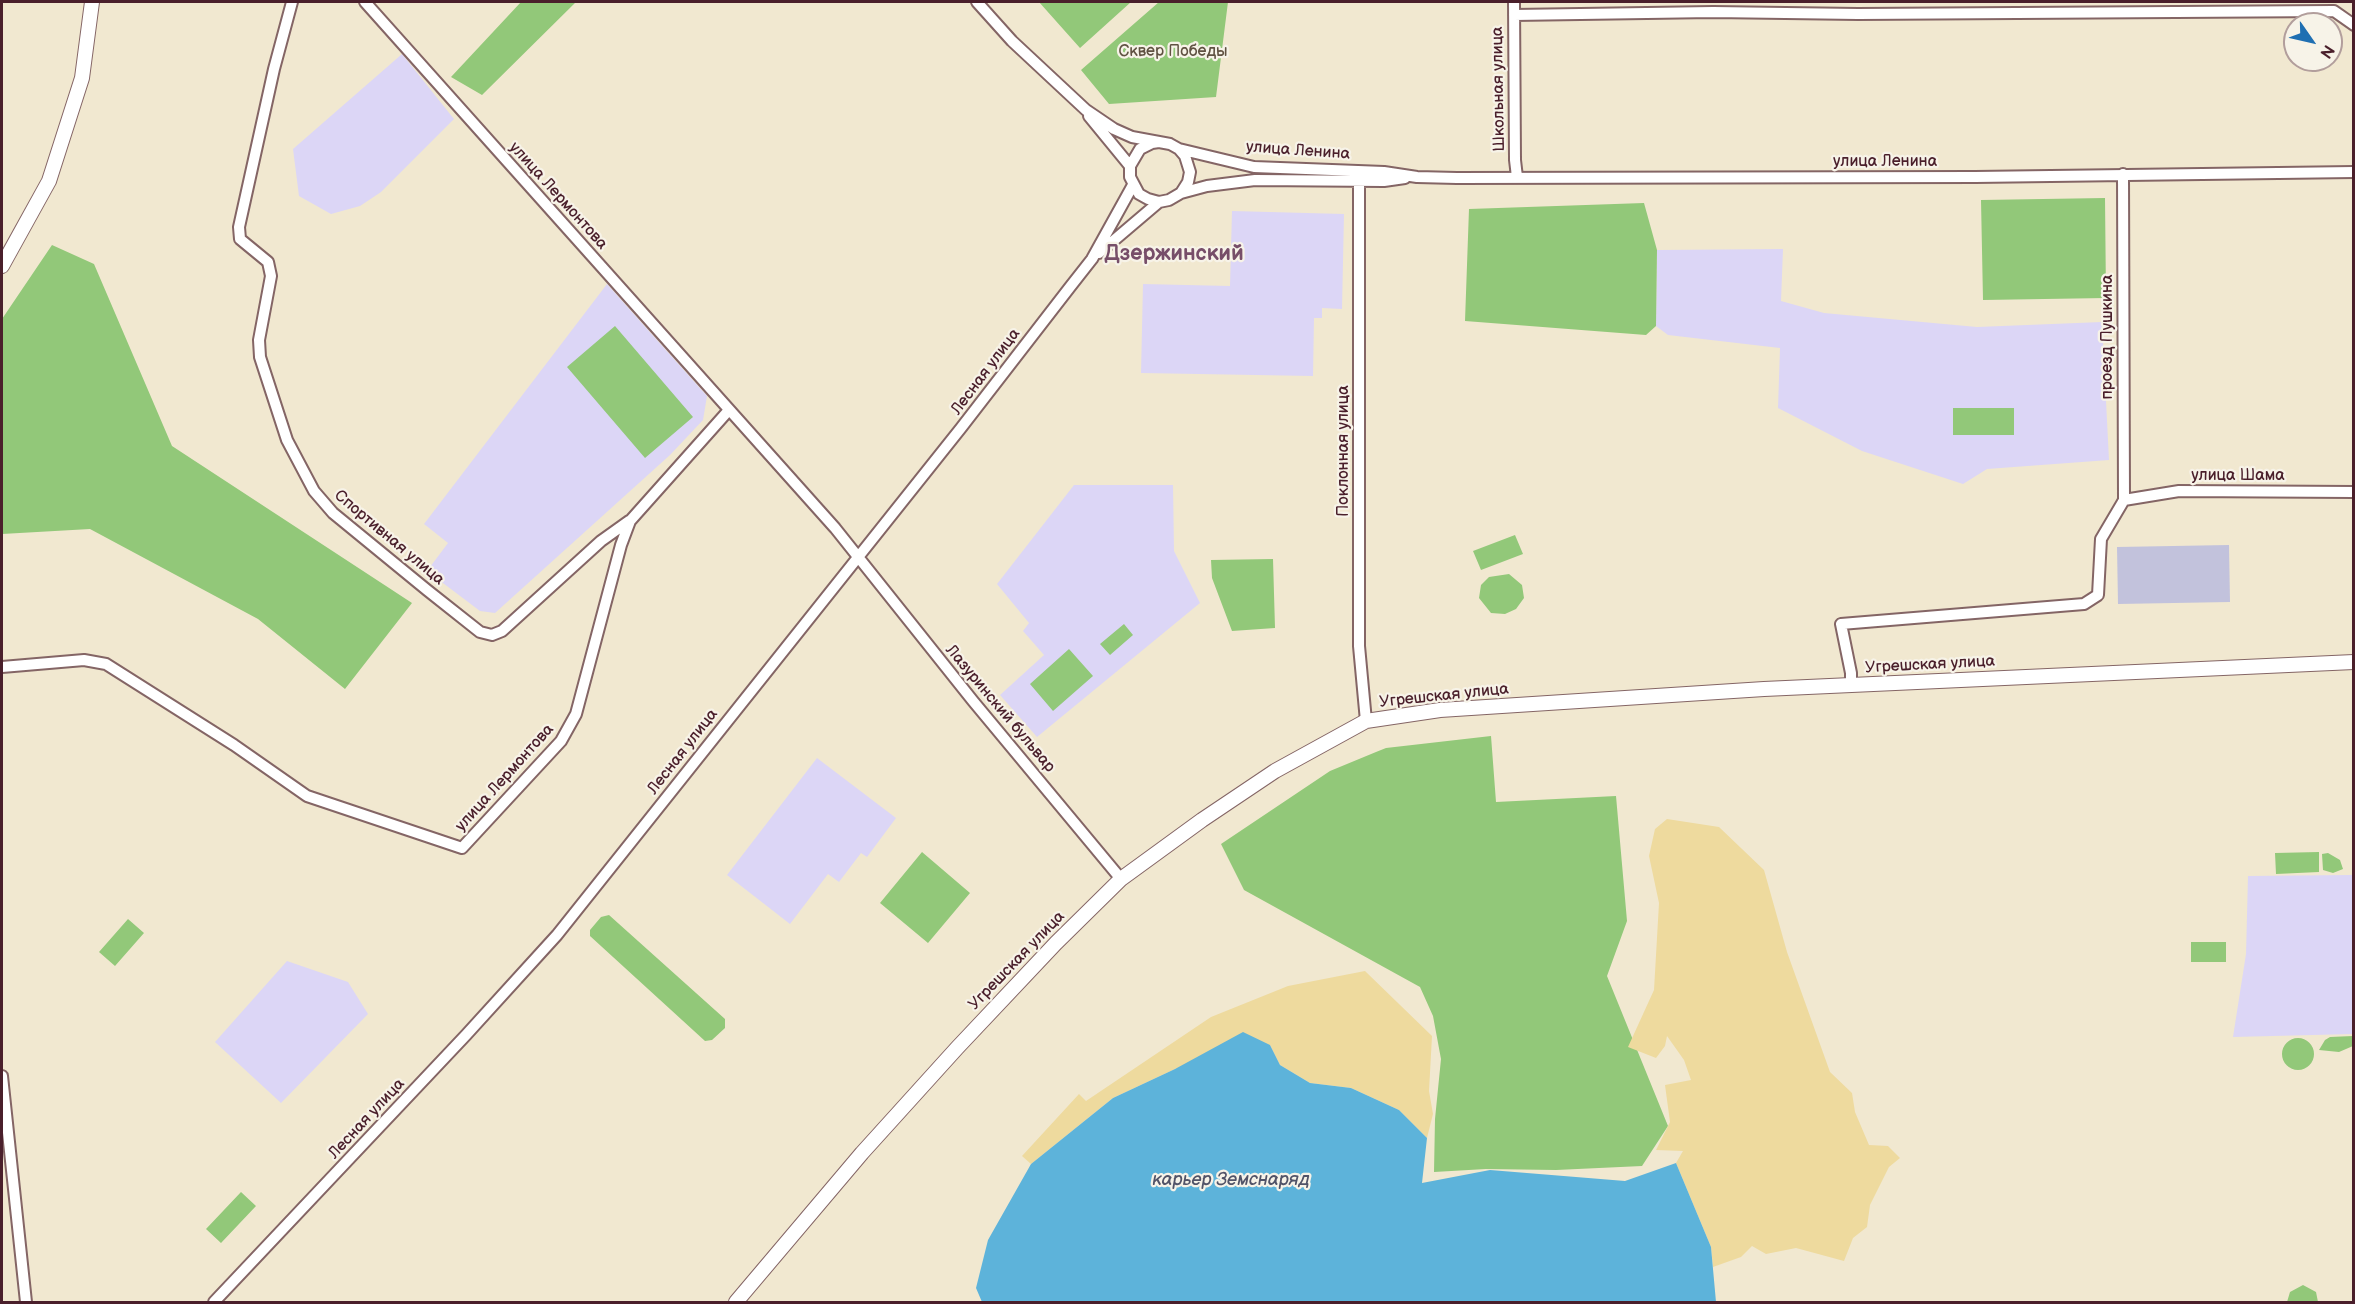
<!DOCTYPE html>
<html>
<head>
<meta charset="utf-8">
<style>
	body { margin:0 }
	#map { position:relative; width:2355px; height:1304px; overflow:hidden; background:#f1e8d0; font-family:"Balsamiq Sans",sans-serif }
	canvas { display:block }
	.frame { position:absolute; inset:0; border:3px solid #4a1f2b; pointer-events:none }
	.north { position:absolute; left:2283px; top:12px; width:60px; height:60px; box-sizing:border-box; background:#f7f3e8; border:2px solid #b29e9c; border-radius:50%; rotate:124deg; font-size:16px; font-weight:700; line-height:24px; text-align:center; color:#4a1f2b }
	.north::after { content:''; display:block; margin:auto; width:21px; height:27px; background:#1f6fb2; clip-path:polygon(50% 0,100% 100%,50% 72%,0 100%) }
</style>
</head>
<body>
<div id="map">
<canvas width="2355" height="1304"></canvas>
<div class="frame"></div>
<div class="north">N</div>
</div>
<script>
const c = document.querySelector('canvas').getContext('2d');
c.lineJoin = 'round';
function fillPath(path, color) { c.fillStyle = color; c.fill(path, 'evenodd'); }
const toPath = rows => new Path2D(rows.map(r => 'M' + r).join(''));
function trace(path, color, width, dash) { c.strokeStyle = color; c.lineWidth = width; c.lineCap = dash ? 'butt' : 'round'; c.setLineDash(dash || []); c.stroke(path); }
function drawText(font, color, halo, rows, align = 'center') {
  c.font = font + ' "Balsamiq Sans",sans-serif'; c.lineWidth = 4.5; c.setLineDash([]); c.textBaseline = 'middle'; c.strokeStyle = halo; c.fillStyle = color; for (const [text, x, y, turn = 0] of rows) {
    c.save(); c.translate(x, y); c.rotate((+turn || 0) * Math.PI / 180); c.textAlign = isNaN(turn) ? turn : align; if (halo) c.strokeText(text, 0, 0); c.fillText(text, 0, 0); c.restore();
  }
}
const built = toPath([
	[402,54,454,119,381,192,360,206,331,214,299,196,293,149],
	[1232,211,1344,214,1342,309,1322,308,1322,318,1314,318,1313,376,1141,373,1143,284,1230,286],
	[1783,249,1781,301,1824,313,1977,327,2102,322,2109,460,1987,469,1963,484,1862,451,1778,408,1780,348,1668,335,1656,326,1657,250],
	[607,284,707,396,703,420,670,455,495,613,480,611,427,571,448,543,424,524],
	[1074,485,1173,485,1174,551,1200,603,1037,737,1000,695,1044,655,1023,631,1029,623,997,584],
	[817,758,896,818,867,857,861,853,839,882,828,874,790,924,727,875],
	[2352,875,2353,1034,2233,1037,2246,954,2248,876],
	[287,961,348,982,368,1014,281,1103,215,1042]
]);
const industrial = toPath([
	[2229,545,2230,602,2118,604,2117,547]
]);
const green = toPath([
	[521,2,576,2,482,95,451,77],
	[1039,2,1131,2,1080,48],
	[1159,2,1228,2,1216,97,1109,104,1081,70],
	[2105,198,2106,298,1983,300,1981,200],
	[1644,203,1657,250,1656,326,1646,335,1465,321,1469,209],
	[52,245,94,264,172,446,412,603,345,689,258,619,90,529,2,534,2,319],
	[615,326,693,417,645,458,567,367],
	[1953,408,2014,408,2014,435,1953,435],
	[1515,535,1523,554,1481,570,1473,551],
	[1273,559,1275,628,1232,631,1212,578,1211,560],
	[1509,574,1522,585,1524,598,1516,609,1505,614,1491,613,1479,598,1481,585,1489,577],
	[1124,624,1133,635,1110,655,1100,644],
	[1069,649,1093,676,1053,711,1030,684],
	[1491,736,1496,802,1616,796,1627,921,1607,976,1668,1126,1642,1166,1556,1170,1486,1169,1434,1172,1435,1119,1441,1059,1433,1016,1420,987,1244,890,1221,844,1330,771,1376,752,1386,748],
	[922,852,970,893,928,943,880,903],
	[2319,852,2319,872,2276,874,2275,853],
	[2328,853,2340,860,2343,869,2333,873,2323,870,2322,854],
	[609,915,725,1019,725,1028,712,1040,705,1041,590,936,590,930,601,917],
	[128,919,144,933,115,966,99,952],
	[2191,942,2226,942,2226,962,2191,962],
	[2353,1036,2353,1046,2339,1052,2319,1050,2325,1040,2330,1037],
	'2282 1054a16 16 0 1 1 32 0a16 16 0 1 1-32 0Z',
	[241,1192,256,1206,221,1243,206,1229],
	[2303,1285,2316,1292,2318,1302,2287,1302,2290,1292]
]);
const sand = toPath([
	[1667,819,1719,827,1764,870,1787,952,1830,1072,1852,1093,1855,1112,1869,1145,1888,1146,1900,1158,1889,1167,1870,1205,1867,1227,1853,1238,1844,1261,1796,1248,1766,1254,1752,1246,1741,1257,1713,1267,1711,1247,1676,1163,1683,1151,1656,1150,1670,1122,1665,1085,1691,1080,1684,1060,1667,1036,1665,1046,1656,1058,1628,1047,1654,990,1659,903,1649,856,1655,829],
	[1365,971,1432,1036,1429,1091,1433,1114,1427,1138,1399,1110,1351,1088,1310,1083,1280,1065,1270,1045,1175,1069,1113,1098,1031,1164,1022,1156,1079,1094,1086,1101,1211,1017,1288,986]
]);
const water = toPath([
	[1243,1032,1270,1045,1280,1065,1310,1083,1351,1088,1399,1110,1427,1138,1422,1183,1490,1170,1625,1181,1676,1163,1711,1247,1716,1302,982,1302,976,1288,988,1240,1031,1164,1113,1098,1175,1069]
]);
const minor = toPath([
	[292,2,274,69,239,227,240,239,268,262,271,276,259,340,260,357,287,440,314,491,333,513,427,590,480,632,492,635,502,631,601,541,629,521],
	[365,2,835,528,973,701,1121,879],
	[977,2,1012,41,1086,110,1114,129,1132,137,1170,144,1179,149,1254,167,1384,172,1417,177,1457,178,1975,177,2354,172],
	[1514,2,1515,160,1517,177],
	[1514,15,1713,12,1858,14,2334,11,2354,25],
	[1089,116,1130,166],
	[1159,142,1152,143,1140,149,1130,166,1130,177,1139,194,1148,199,1159,202,1169,200,1181,193,1207,186,1255,180,1384,181,1405,178],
	[1179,149,1185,156,1190,172,1188,182,1181,193],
	[1359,181,1359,646,1366,721],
	[1099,253,1159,202],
	[2124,500,2179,491,2354,492],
	[2,667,84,660,106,664,234,745,307,796,462,848,561,741,576,714,621,545,630,521,729,410],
	[1851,685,1851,673,1841,624,2084,604,2098,595,2101,539,2124,500,2123,174],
	[2,1076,26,1302],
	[214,1302,466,1035,557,935,961,428,1070,287,1092,259,1133,185]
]);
const major = toPath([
	[2,266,49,181,82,78,92,2],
	[736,1302,862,1153,957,1048,1056,943,1121,879,1202,820,1275,771,1366,721,1440,710,1764,689,2354,662]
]);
const parkNames = [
	["Сквер Победы",1173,52]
];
const streetNames = [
	["Школьная улица",1499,89,-91],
	["улица Ленина",1298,151,4],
	["улица Ленина",1885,162],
	["улица Лермонтова",558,196,48],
	["проезд Пушкина",2108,337,-90],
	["Лесная улица",986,372,-53],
	["Поклонная улица",1344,451,-90],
	["улица Шама",2238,476],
	["Спортивная улица",389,538,40],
	["Угрешская улица",1930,665,-3],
	["Угрешская улица",1444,696,-6],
	["Лазуринский бульвар",1000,709,50],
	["Лесная улица",683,752,-52],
	["улица Лермонтова",505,778,-48],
	["Угрешская улица",1017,961,-46],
	["Лесная улица",367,1119,-47]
];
const waterNames = [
	["карьер Земснаряд",1231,1180]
];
const districtNames = [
	["Дзержинский",1174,254]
];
fillPath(built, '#dcd6f6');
fillPath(industrial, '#c2c2dc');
fillPath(green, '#92c879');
fillPath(sand, '#eeda9e');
fillPath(water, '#5db3da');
trace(minor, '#846565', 14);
trace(major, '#846565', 16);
trace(minor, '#fff', 10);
trace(major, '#fff', 14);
drawText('16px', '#605242', '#f7f3e8', parkNames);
drawText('16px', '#4a1f2b', '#f7f3e8', streetNames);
drawText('italic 18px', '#515368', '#f7f3e8', waterNames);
drawText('bold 22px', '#774e69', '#f7f3e8', districtNames);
</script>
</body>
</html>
